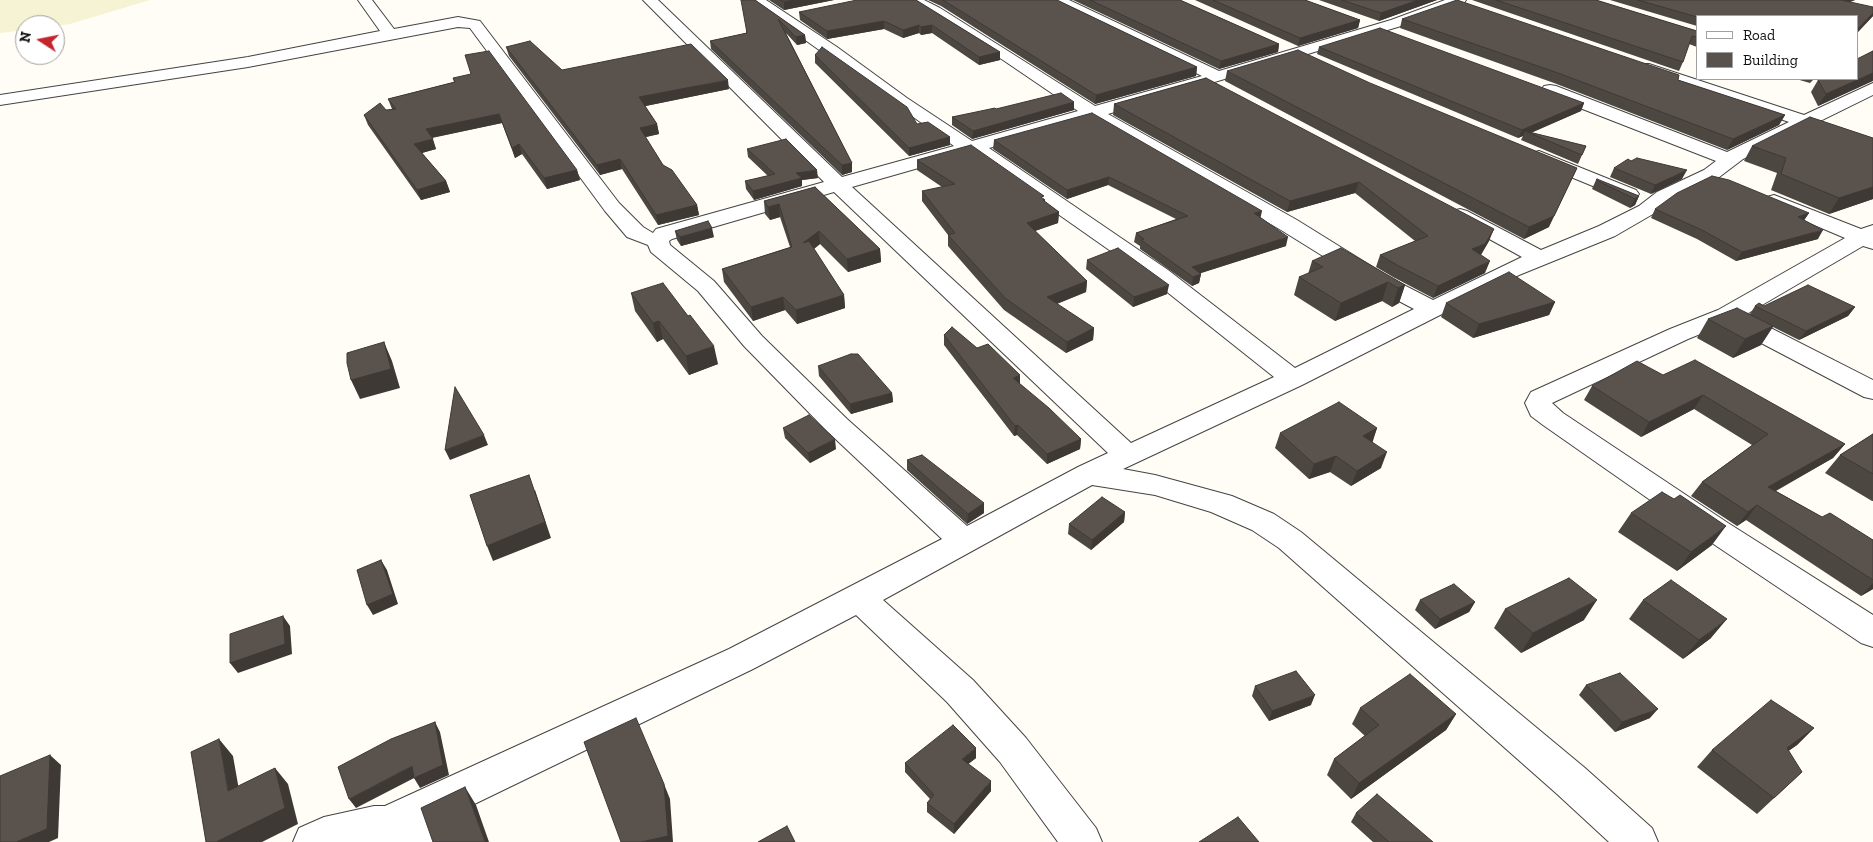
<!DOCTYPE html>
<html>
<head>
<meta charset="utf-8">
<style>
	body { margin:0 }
	#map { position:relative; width:1873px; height:842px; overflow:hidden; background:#fffdf5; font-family:"Zilla Slab",serif }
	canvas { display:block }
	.legend { position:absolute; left:1696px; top:15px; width:162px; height:65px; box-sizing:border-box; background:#fff; border:1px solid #a0a0a0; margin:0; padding:6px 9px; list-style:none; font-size:15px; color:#111 }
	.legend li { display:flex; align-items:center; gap:10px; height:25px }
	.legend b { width:25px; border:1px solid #a0a0a0 }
	.north { position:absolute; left:15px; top:15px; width:50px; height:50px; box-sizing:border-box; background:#fff; border:1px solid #a0a0a0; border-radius:50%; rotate:281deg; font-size:14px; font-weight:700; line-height:20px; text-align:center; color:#111 }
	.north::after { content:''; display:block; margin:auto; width:18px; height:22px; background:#c4262e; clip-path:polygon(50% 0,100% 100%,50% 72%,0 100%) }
</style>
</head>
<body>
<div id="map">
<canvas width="1873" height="842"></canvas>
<ul class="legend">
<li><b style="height:6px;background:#fff"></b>Road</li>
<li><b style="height:14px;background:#5a524d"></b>Building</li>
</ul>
<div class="north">N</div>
</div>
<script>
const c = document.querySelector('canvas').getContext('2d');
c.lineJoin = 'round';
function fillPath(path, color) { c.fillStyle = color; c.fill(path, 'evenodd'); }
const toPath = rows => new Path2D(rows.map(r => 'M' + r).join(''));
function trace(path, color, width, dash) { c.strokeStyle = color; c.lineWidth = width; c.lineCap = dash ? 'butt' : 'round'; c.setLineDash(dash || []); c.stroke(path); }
const farmland = toPath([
	[0,0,150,0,70,24,55,26,25,25,25,30,0,33]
]);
const minor = toPath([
	[358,0,372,0,394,29,458,17,480,21,619,203,643,227,653,233,656,229,824,182,643,0,658,0,842,177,954,146,749,0,766,0,837,47,907,98,972,141,1078,111,1003,60,906,0,924,0,940,8,1095,106,1202,76,1052,3,1050,0,1069,0,1219,71,1391,20,1445,0,1466,0,1464,3,1401,26,1108,114,1297,220,1392,279,1433,300,1522,257,1453,219,1449,215,1453,211,1460,209,1467,211,1541,250,1599,226,1639,206,1657,192,1704,170,1716,161,1544,94,1541,90,1544,86,1550,85,1556,86,1727,152,1789,122,1637,70,1635,67,1637,64,1649,64,1804,115,1873,83,1873,95,1743,159,1718,178,1671,200,1653,214,1615,236,1519,275,1302,385,1123,469,1155,475,1232,496,1274,514,1301,532,1585,768,1652,828,1658,842,1609,842,1557,794,1279,548,1252,530,1211,512,1155,495,1092,485,883,600,973,680,1026,738,1096,828,1102,842,1058,842,1000,762,947,702,856,615,753,669,429,826,436,842,293,842,299,828,324,817,374,806,385,806,729,649,942,539,827,431,744,346,698,291,651,252,648,245,627,237,605,211,470,28,458,27,248,67,0,105,0,95,248,57,380,31,358,0],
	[1091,119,1281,230,1376,289,1414,309,1295,368,1168,270,989,148,1091,119],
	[971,153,1152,280,1274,377,1131,443,852,187,971,153],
	[834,192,1108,453,1078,467,967,526,847,419,762,336,714,281,670,245,669,241,672,239,834,192],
	[1539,151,1636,190,1639,194,1636,198,1629,200,1622,198,1532,161,1529,157,1532,153,1539,151],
	[1774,195,1861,229,1873,225,1873,249,1863,246,1745,315,1873,380,1873,399,1864,397,1725,324,1688,339,1552,403,1563,413,1728,523,1873,615,1873,647,1861,643,1706,539,1543,425,1531,416,1525,403,1531,392,1670,329,1718,310,1845,238,1767,205,1764,201,1767,197,1774,195]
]);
const wall = toPath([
	[755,0,805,35,806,43,797,45,786,33,852,163,852,172,842,175,711,49,710,41,746,33],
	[769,0,834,0,784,10],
	[916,0,1000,52,1000,60,979,65,932,33,921,35,919,33,903,38,884,29,827,39,800,20,799,12],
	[928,0,1057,0,1197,67,1196,76,1095,104,941,6],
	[1073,0,1180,0,1279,44,1278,52,1219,69],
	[1195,0,1305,0,1360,20,1358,28,1298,46],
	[1319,0,1437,0,1379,21],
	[1472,0,1596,0,1697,31,1697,47,1689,44,1683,62,1679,71],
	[1610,0,1855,0,1850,2,1873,16,1857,33,1857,16,1697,16,1697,26],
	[1402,19,1678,80,1785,115,1779,125,1727,150,1554,83,1400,28],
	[506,47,562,70,729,89,645,106,657,124,659,134,645,137,663,165,697,205,699,215,658,225,622,169,600,175,509,56],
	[1319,47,1584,103,1581,111,1531,133,1586,146,1578,164,1521,140,1523,136,1518,138,1317,54],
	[1873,51,1873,81,1818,106,1811,92,1818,80],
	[815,55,917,124,950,137,950,145,909,156,815,63],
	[1227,71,1549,227,1524,239,1225,81],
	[453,78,577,170,580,180,547,189,522,154,515,158,502,123,432,138,436,149,422,153,446,181,450,192,421,200,368,125,364,115,392,109,388,99,454,82],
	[1206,78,1489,241,1481,255,1485,273,1433,298,1393,277,1376,267,1380,255,1415,241,1355,193,1287,212,1113,115,1114,104],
	[1796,79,1814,79,1810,83],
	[1074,102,1074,110,972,139,952,125,952,117,996,109],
	[1873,138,1873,199,1829,214,1771,190,1777,173,1744,161,1752,146],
	[994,140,1260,218,1286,246,1200,273,1201,274,1199,283,1192,286,1140,249,1140,246,1134,242,1136,233,1176,219,1108,185,1067,199,993,149],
	[747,149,818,178,802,180,802,186,754,200,746,189,745,181,768,176,748,157],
	[917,160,1044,199,1045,200,1045,202,1059,212,1058,223,1035,231,1087,281,1086,292,1057,304,1094,328,1093,340,1066,353,1004,310,948,246,948,235,922,201,922,191,942,187,917,170],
	[1614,168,1682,179,1651,194,1610,177],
	[1596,180,1639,196,1635,205,1630,208,1592,189],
	[815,187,880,249,881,262,848,272,820,244,814,249,844,295,845,308,797,324,785,310,753,321,724,282,722,269,790,247,780,217,770,220,765,214,764,201],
	[1655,209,1809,213,1804,220,1818,239,1736,261,1697,239,1651,218],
	[675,231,714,237,681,246,677,240],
	[1087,260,1167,294,1133,307,1086,269],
	[1312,261,1405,285,1399,303,1392,307,1382,301,1335,321,1294,295,1299,277,1308,274],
	[631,293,688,316,718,364,689,375,663,339,657,342,635,311],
	[1555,302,1549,315,1473,338,1441,317,1446,303],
	[1755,306,1764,306,1855,307,1848,316,1799,340,1773,327,1761,345,1733,358,1697,338,1708,319,1750,314],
	[944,335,1020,384,1081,439,1080,449,1047,464,1017,435,1014,436,944,345],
	[818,366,892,393,893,402,851,414,819,376],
	[1663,375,1845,444,1833,458,1776,491,1822,517,1873,540,1873,589,1861,596,1746,520,1737,526,1691,496,1702,482,1752,445,1694,409,1641,437,1584,400,1592,386],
	[783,428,836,449,810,463,785,438],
	[1377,428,1372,442,1381,468,1351,486,1330,472,1309,479,1275,448,1280,433],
	[1873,434,1873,501,1872,501,1825,473,1840,455],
	[907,460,984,503,984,513,967,524,907,470],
	[1125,512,1124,522,1091,550,1068,534,1069,524],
	[1631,513,1712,545,1677,571,1618,532],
	[1420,600,1475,602,1469,612,1435,629,1415,610],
	[1643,600,1711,638,1683,659,1629,619],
	[1505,609,1584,620,1521,653,1494,628],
	[1586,685,1650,718,1615,732,1579,695],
	[1255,686,1311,705,1269,721,1252,696],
	[1360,708,1456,714,1446,730,1351,799,1327,775,1334,759,1365,736,1352,724],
	[1814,728,1797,745,1788,751,1802,772,1757,814,1697,767,1712,750],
	[976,758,968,764,991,791,954,834,927,812,927,803,930,799,905,772,905,763],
	[1356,813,1433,842,1373,842,1351,822]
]);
const shadedWall = toPath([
	[796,0,834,0,784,10,784,2],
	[1418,0,1437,0,1379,21,1381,13],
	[1841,0,1855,0,1836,7],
	[1873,13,1873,16,1857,33,1857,30],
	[1360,20,1358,28,1298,46,1300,38],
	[884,21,884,29,827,39,827,31],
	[919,25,919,33,903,38,903,30],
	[932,25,932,33,921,35,921,27],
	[805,35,806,43,797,45,796,37],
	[1279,44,1278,52,1219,69,1221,61],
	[1000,52,1000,60,979,65,979,57],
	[1197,67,1196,76,1095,104,1096,95],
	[1873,73,1873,80,1872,81,1818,106,1826,94],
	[728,80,729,89,641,107,639,97],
	[1074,102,1074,110,972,139,973,131],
	[1584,103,1581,111,1530,133,1525,131,1523,136,1518,138,1522,130],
	[499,114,502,123,430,138,426,129],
	[1785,115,1779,125,1727,150,1733,139],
	[657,124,659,134,642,138,640,128],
	[950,137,950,145,909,156,909,148],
	[433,139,436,149,418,154,414,144],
	[519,144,522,154,515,158,512,148],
	[620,159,622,169,600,175,597,165],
	[852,163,852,172,842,175,842,165],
	[1577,168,1549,227,1524,239,1529,227],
	[577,170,580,180,547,189,544,178],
	[817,170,818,178,802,180,802,186,754,200,753,191,796,173],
	[1687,170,1682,179,1651,194,1655,185],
	[1109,177,1108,185,1067,199,1067,190],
	[446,181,450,192,421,200,417,190],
	[1359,182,1355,193,1287,212,1290,201],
	[1873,187,1873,199,1829,214,1839,198],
	[1639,196,1635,205,1630,208,1635,199],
	[779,204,780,217,770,220,768,207],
	[697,205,699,215,658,225,656,215],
	[1262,211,1260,220,1254,213],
	[1059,212,1058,223,1026,234,1027,223],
	[1809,213,1803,222,1798,217],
	[712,228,714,237,681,246,680,237],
	[1494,229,1489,241,1480,256,1472,249],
	[1823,230,1818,239,1736,261,1742,252],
	[819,231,820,244,804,256,803,243],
	[1288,237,1286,246,1192,276,1192,267],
	[880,249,881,262,848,272,847,259],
	[1490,261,1485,273,1433,298,1438,286],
	[1201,274,1199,283,1192,286,1193,277],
	[1087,281,1086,292,1046,308,1047,297],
	[1388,282,1382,301,1335,321,1341,303],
	[1169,285,1167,294,1133,307,1134,297],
	[1405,285,1399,303,1392,307,1398,288],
	[844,295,845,308,797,324,796,310],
	[783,297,785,310,753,321,751,307],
	[1555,302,1549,315,1473,338,1479,324],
	[1855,307,1848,316,1799,340,1806,331],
	[659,321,663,339,657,342,653,323],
	[1773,326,1761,345,1733,358,1745,339],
	[1094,328,1093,340,1066,353,1067,342],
	[384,342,392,361,400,388,360,399,351,380],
	[714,346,718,364,689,375,686,356],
	[1020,375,1020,385,1013,378],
	[892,393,893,402,851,414,850,404],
	[1703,395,1694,409,1641,437,1649,422],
	[1018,425,1017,435,1014,436,1015,426],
	[1377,428,1372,444,1363,436],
	[484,435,488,445,450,460,445,450],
	[835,439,836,449,810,463,808,453],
	[1081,439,1080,449,1047,464,1047,454],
	[1845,444,1833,458,1757,501,1768,487],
	[1387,452,1381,468,1351,486,1357,471],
	[1336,456,1330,472,1309,479,1314,464],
	[535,490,551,538,493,561,487,546],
	[984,503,984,513,967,524,968,514],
	[1757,505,1746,520,1737,526,1748,512],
	[1125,512,1124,522,1091,550,1092,540],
	[1726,526,1712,545,1677,571,1691,552],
	[381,560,387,570,398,604,373,615,367,605],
	[1873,583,1873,589,1861,596],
	[1597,600,1584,620,1521,653,1533,633],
	[1475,602,1469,612,1435,629,1440,619],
	[283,616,290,626,292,654,238,673,230,663],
	[1727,619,1711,638,1683,659,1699,640],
	[1315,695,1311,705,1269,721,1272,711],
	[1658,709,1650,718,1615,732,1622,722],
	[1456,714,1446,730,1351,799,1359,783],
	[435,722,440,732,449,775,420,788,414,778],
	[1814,728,1797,745,1770,764,1787,748],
	[219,739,233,756,242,807,228,791],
	[976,748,976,758,962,769,962,759],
	[50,755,61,765,58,838,49,842,16,842],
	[412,766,418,776,356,808,349,799],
	[275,768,288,784,298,824,262,842,216,842],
	[991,781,991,791,954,834,954,824],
	[664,784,670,799,673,842,641,842],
	[465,787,476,805,489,842,485,842]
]);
const building = toPath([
	[741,0,755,0,805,35,796,37,778,19,852,163,842,165,710,41,747,33,741,0],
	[780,0,796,0,784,2,780,0],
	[857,0,916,0,1000,52,979,57,932,25,921,27,919,25,903,30,884,21,827,31,799,12,857,0],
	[943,0,1057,0,1197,67,1096,95,943,0],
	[1090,0,1180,0,1279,44,1221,61,1090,0],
	[1213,0,1305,0,1360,20,1300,38,1213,0],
	[1342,0,1418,0,1381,13,1342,0],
	[1457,0,1679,75,1678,80,1785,115,1733,139,1558,73,1402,19,1457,0],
	[1496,0,1596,0,1697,31,1697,37,1692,36,1683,62,1496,0],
	[1638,0,1841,0,1873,7,1873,13,1857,30,1857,16,1697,16,1697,17,1638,0],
	[1380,28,1584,103,1522,130,1319,47,1380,28],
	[530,41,562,70,691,44,728,80,639,97,657,124,640,128,663,165,672,170,697,205,656,215,620,159,597,165,506,47,530,41],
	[822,47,907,107,917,124,928,122,950,137,909,148,815,55,822,47],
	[1298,50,1370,83,1577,168,1554,216,1529,227,1227,71,1298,50],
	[489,51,577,170,544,178,519,144,512,148,499,114,426,129,433,139,414,144,446,181,417,190,364,115,380,103,386,110,396,109,388,99,455,82,453,78,471,74,465,55,489,51],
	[1873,51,1873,73,1826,94,1818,80,1820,79,1857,79,1857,59,1873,51],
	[1206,78,1494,229,1485,244,1472,249,1490,261,1438,286,1397,265,1380,255,1428,236,1359,182,1290,201,1114,104,1206,78],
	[1061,93,1074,102,973,131,952,117,995,108,996,109,1061,93],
	[1092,113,1262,211,1254,213,1288,237,1192,267,1201,274,1193,277,1141,240,1144,239,1136,233,1188,216,1109,177,1067,190,994,140,1092,113],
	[1810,117,1873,138,1873,187,1839,198,1781,174,1786,158,1752,146,1810,117],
	[1525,131,1586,146,1582,155,1525,131],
	[786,139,817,170,796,173,802,178,753,191,745,181,775,174,747,149,786,139],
	[971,145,1044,196,1041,197,1045,200,1043,200,1059,212,1027,223,1087,281,1047,297,1094,328,1067,342,1005,298,948,235,955,233,922,191,955,184,917,160,971,145],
	[1637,158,1687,170,1655,185,1614,168,1628,159,1631,161,1637,158],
	[1712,176,1729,180,1809,213,1798,217,1823,230,1742,252,1702,230,1655,209,1677,193,1712,176],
	[1597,179,1639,196,1635,199,1596,180,1597,179],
	[815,187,880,249,847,259,819,231,803,243,809,241,844,295,796,310,783,297,751,307,722,269,792,247,779,204,768,207,764,201,815,187],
	[708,221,712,228,680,237,675,231,708,221],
	[1118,248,1169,285,1134,297,1087,260,1118,248],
	[1341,248,1405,285,1398,288,1388,282,1341,303,1299,277,1323,267,1312,261,1341,248],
	[1509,272,1555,302,1479,324,1446,303,1509,272],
	[663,283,688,316,690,315,714,346,686,356,659,321,653,323,631,293,663,283],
	[1808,285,1855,307,1806,331,1755,306,1759,303,1764,306,1808,285],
	[1737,308,1773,326,1745,339,1708,319,1737,308],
	[952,327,977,348,988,344,1020,375,1013,378,1049,408,1081,439,1047,454,1018,425,1015,426,944,335,952,327],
	[384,342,391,369,351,380,347,363,347,353,384,342],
	[851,354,858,354,892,393,850,404,818,366,851,354],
	[1695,360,1845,444,1768,487,1822,517,1830,513,1873,540,1873,580,1757,505,1748,512,1702,482,1768,434,1703,395,1649,422,1592,386,1637,361,1663,375,1695,360],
	[455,387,484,435,445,450,455,387],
	[1339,402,1377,428,1363,436,1387,452,1357,471,1336,456,1314,464,1280,433,1339,402],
	[809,415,835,439,808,453,783,428,809,415],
	[1873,434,1873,474,1840,455,1873,434],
	[922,455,984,503,968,514,907,460,922,455],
	[529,475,545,522,487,546,470,495,529,475],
	[1662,492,1674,499,1680,495,1726,526,1691,552,1631,513,1662,492],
	[1102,497,1125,512,1092,540,1069,524,1102,497],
	[381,560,393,594,367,605,357,570,381,560],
	[1569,578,1597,600,1533,633,1505,609,1569,578],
	[1671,580,1727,619,1699,640,1643,600,1671,580],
	[1454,584,1475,602,1440,619,1420,600,1454,584],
	[283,616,285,644,230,663,230,634,283,616],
	[1296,671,1315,695,1272,711,1255,686,1296,671],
	[1620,673,1658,709,1622,722,1586,685,1620,673],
	[1410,674,1456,714,1359,783,1334,759,1379,725,1360,708,1410,674],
	[1771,700,1814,728,1787,748,1802,772,1774,798,1712,750,1771,700],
	[636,718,664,784,668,836,641,842,621,842,584,742,636,718],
	[435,722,443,765,414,778,412,766,349,799,338,767,391,739,435,722],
	[953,725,976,748,962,759,991,781,954,824,927,803,934,795,905,763,953,725],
	[219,739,228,791,275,768,285,808,216,842,206,842,191,752,219,739],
	[50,755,47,829,16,842,0,842,0,776,50,755],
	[465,787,485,842,433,842,421,808,465,787],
	[1377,794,1433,842,1389,842,1356,813,1377,794],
	[1238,817,1259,842,1199,842,1238,817],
	[787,826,795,842,758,842,787,826]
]);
fillPath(farmland, '#f6f3d4');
trace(minor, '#444', 2);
fillPath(minor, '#fff');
fillPath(wall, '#4d4742');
fillPath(shadedWall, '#3f3936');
fillPath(building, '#5a524d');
trace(building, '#3f3936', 1);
</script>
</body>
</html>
